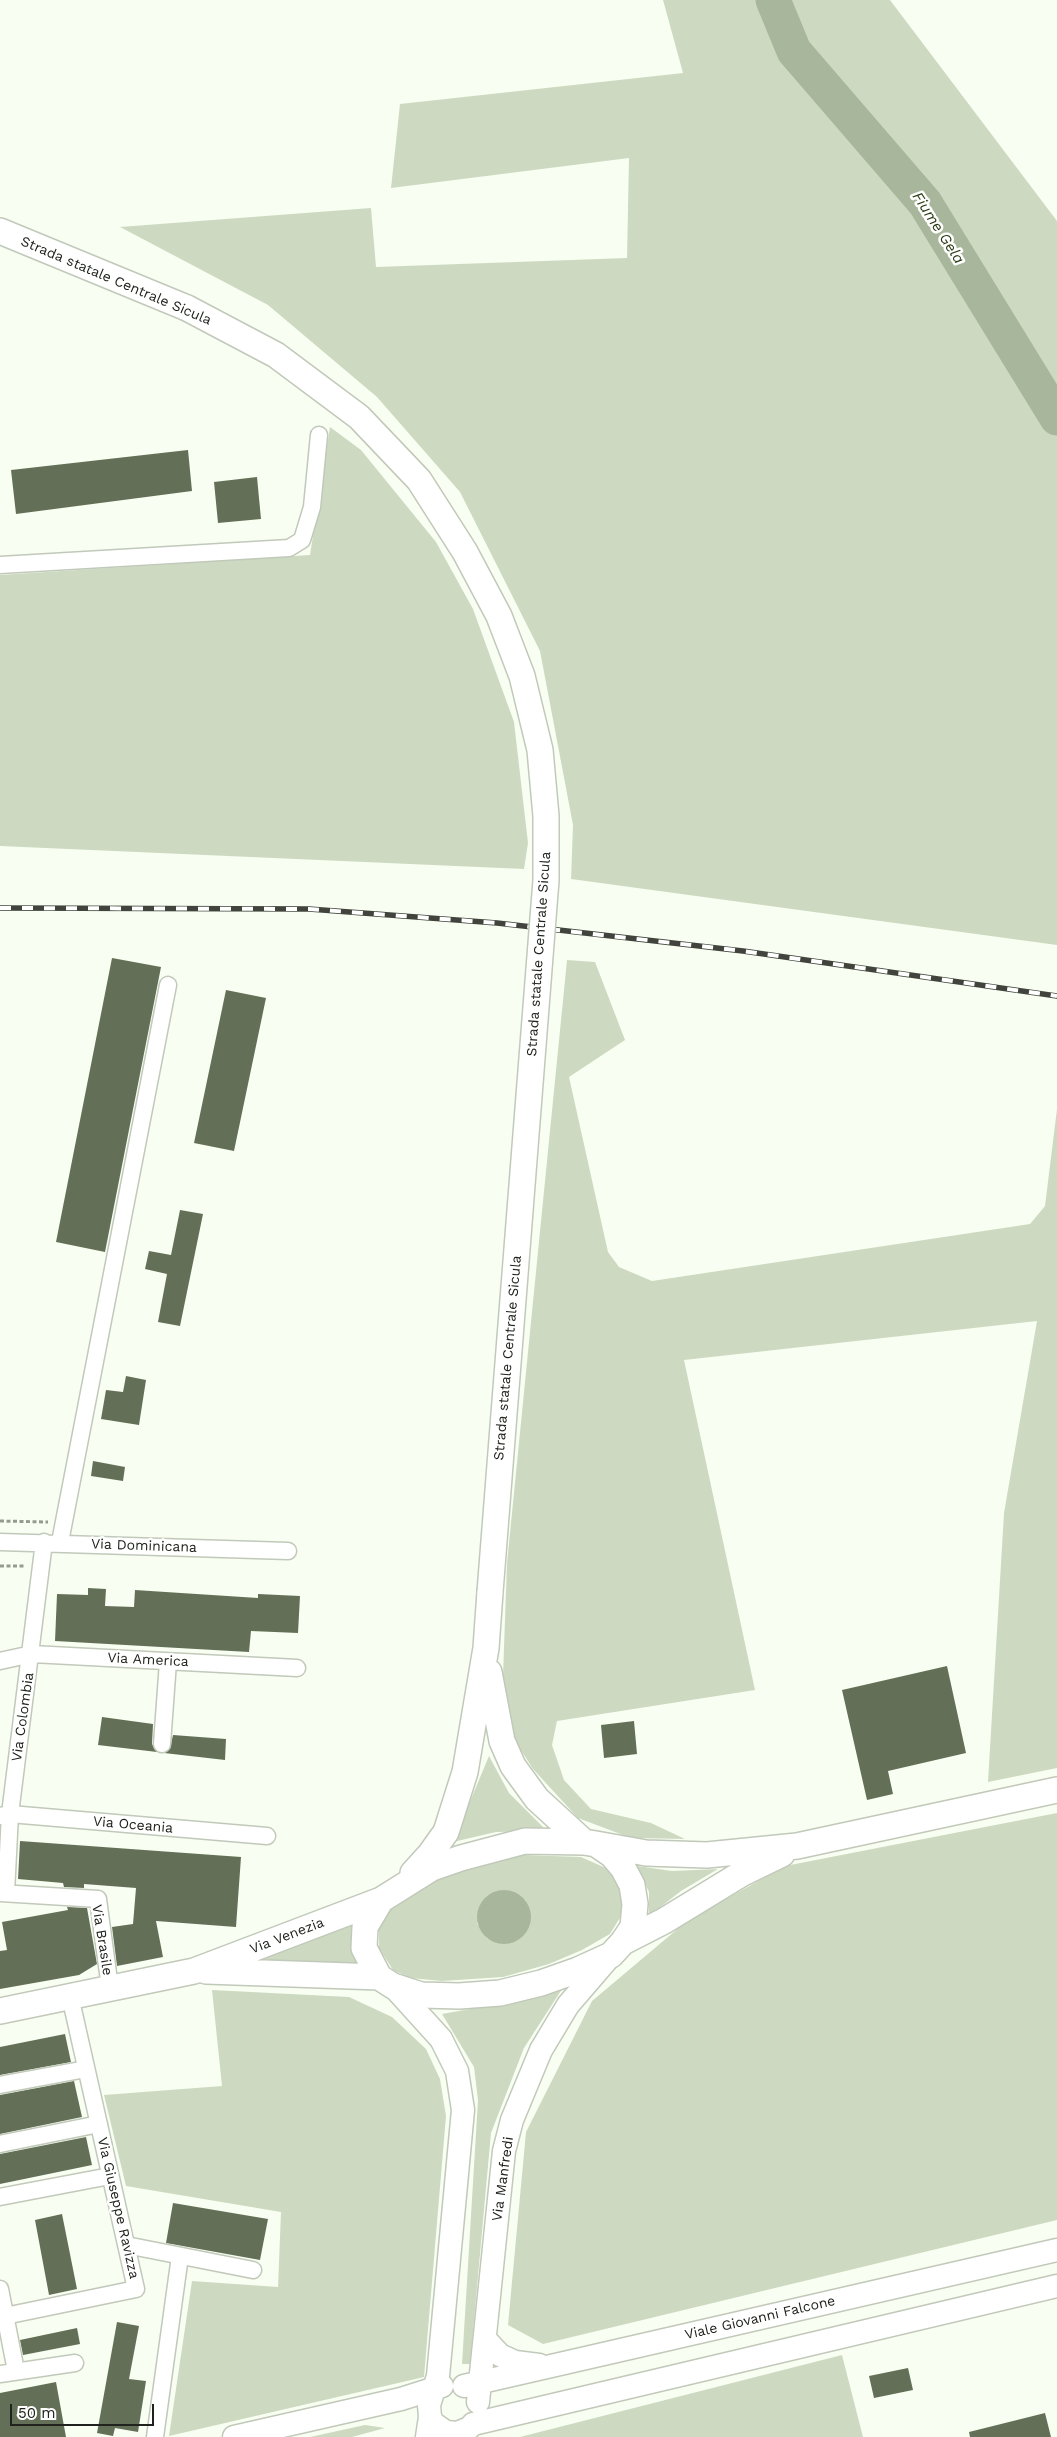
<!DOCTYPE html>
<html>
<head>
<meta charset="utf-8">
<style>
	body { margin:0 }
	#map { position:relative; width:1057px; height:2437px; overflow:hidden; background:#f8fef1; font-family:"Work Sans",sans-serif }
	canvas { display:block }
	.scale { position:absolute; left:10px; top:2404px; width:144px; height:22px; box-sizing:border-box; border:2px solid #20231d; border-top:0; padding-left:6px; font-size:15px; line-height:18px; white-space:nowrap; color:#20231d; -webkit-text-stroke:4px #fff; paint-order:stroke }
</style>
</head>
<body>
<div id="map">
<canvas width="1057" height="2437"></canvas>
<div class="scale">50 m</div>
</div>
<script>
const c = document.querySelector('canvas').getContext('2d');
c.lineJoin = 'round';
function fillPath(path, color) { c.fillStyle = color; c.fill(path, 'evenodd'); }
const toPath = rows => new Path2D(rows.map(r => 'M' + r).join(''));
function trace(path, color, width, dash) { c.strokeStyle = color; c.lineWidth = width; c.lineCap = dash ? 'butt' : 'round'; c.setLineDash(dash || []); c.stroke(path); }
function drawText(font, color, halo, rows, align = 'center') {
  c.font = font + ' "Work Sans",sans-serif'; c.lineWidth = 5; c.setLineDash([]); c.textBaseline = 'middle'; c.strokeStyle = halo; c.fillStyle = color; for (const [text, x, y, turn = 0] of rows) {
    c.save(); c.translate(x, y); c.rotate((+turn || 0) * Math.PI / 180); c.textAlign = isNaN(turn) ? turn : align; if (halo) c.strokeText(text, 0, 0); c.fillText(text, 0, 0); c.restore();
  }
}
const green = toPath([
	[663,0,890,0,1057,221,1057,945,571,879,573,825,540,651,460,492,377,397,268,305,120,227,371,208,376,267,627,258,629,158,391,188,400,104,683,73],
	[330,427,361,450,436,542,473,609,514,722,528,843,524,869,0,846,0,575,310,555],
	[567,960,595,962,625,1040,569,1077,608,1252,619,1267,652,1281,1030,1224,1045,1206,1057,1109,1057,1768,988,1782,1004,1513,1037,1321,684,1360,755,1690,557,1721,552,1745,564,1780,591,1809,651,1823,685,1839,631,1838,578,1818,533,1769,512,1736,503,1676,507,1563],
	[489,1756,509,1793,547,1831,496,1832,453,1842],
	[1057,1813,1057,2220,543,2344,508,2325,526,2132,592,2001,687,1921,785,1866],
	[524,1855,581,1857,608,1869,622,1892,621,1916,610,1934,582,1950,549,1964,503,1977,442,1981,410,1978,393,1970,379,1948,379,1927,394,1903,425,1883,461,1868],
	[513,1892,526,1901,488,1939,477,1923],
	[637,1866,672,1871,718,1869,681,1891,649,1916,649,1892],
	[354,1925,361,1970,240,1962],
	[564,1986,524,2048,491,2133,470,2364,462,2364,478,2100,474,2067,442,2014,503,2003],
	[212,1990,349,1997,392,2017,426,2049,440,2079,446,2116,424,2377,169,2436,192,2281,278,2287,281,2212,126,2186,104,2095,222,2086],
	[842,2355,863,2437,520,2437],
	[365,2425,385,2428,352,2437,310,2437]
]);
const water = toPath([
	'477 1917a27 27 0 1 1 54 0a27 27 0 1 1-54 0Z'
]);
const river = toPath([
	[773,0,794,51,925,203,1057,418]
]);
const building = toPath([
	[188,450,192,491,16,514,11,470],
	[257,477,261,519,218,523,214,482],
	[112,958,161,967,105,1252,56,1242],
	[226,990,266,998,234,1151,194,1143],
	[180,1210,203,1214,180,1326,158,1322,167,1274,145,1269,149,1251,171,1255],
	[126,1376,146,1380,139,1425,101,1419,106,1390,123,1392],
	[93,1461,125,1467,123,1481,91,1476],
	[88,1588,106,1589,105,1606,134,1607,135,1590,258,1598,258,1594,300,1596,298,1633,251,1631,249,1652,55,1641,57,1594,88,1595],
	[947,1666,966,1753,888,1771,893,1794,867,1800,842,1690],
	[102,1717,153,1724,152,1744,157,1752,98,1745],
	[634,1721,637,1754,604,1758,601,1725],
	[173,1735,226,1739,225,1760,164,1753,170,1749],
	[20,1841,241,1857,236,1927,156,1921,163,1957,117,1966,112,1927,133,1924,136,1888,84,1884,84,1888,64,1887,63,1883,18,1879],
	[67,1907,87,1908,97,1964,79,1975,0,1989,0,1951,7,1950,2,1922,68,1910],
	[65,2034,71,2062,0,2075,0,2047],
	[74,2081,82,2117,0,2134,0,2095],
	[86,2137,92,2165,0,2184,0,2154],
	[173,2203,268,2219,260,2260,166,2243],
	[62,2214,77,2289,49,2295,35,2220],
	[117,2322,139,2326,129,2379,146,2381,138,2432,115,2428,113,2436,97,2433],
	[77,2328,80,2344,23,2355,20,2340],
	[908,2368,913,2390,874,2398,869,2376],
	[56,2382,66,2437,0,2437,0,2393],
	[1045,2413,1051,2437,970,2437,969,2432]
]);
const path = toPath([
	[0,1521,48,1522],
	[0,1566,24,1566]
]);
const street = toPath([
	[0,565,289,548,302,540,312,507,319,435],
	[0,1542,288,1551],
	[60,1542,168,985],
	[0,1661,32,1654,297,1668],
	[162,1744,168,1662],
	[0,1816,10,1814,267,1836],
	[0,1893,98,1899,110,1988],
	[6,1893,10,1814,44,1542],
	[0,2085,86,2069],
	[0,2144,99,2124],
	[0,2197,110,2176],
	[126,2245,253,2270],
	[0,2289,16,2371],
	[5,2316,136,2289,70,1996],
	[0,2374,75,2363],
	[155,2437,180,2256]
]);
const secondary = toPath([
	[393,1986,441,2039,457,2071,463,2110,438,2376,429,2405,430,2417,427,2437],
	[485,2339,500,2355,515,2362,539,2365],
	[464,2386,1057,2250],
	[478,2402,504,2151,512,2120,541,2050,568,2005,611,1955],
	[430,2417,433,2423,446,2432,458,2433,469,2428],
	[473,2424,1057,2286],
	[234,2437,401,2399,442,2386]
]);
const primary = toPath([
	[0,231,187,308],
	[489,1672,502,1741,513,1766,537,1799,584,1842],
	[596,1844,612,1855,623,1868,632,1885,635,1904,633,1927,623,1942,611,1955,578,1970,541,1983,500,1993,459,1996,421,1995,393,1986,379,1977,364,1948,365,1927,381,1900,432,1868,461,1858,525,1841,584,1842,596,1844,646,1853,707,1855,797,1846,1057,1790],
	[413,1873,431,1853,446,1832,465,1772,486,1648,490,1592],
	[623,1942,664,1921,741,1874,782,1854],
	[206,1971,379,1977],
	[0,2011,194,1971,381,1900]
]);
const rail = toPath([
	[0,908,309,909,497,923,743,951,1057,996]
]);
const primaryBridge = toPath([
	[187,308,276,355,359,417,419,480,465,552,499,616,522,676,540,750,546,816,546,880,490,1592]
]);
const streetNames = [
	["Strada statale Centrale Sicula",116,281,23],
	["Strada statale Centrale Sicula",539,954,-86],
	["Strada statale Centrale Sicula",508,1358,-85],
	["Via Dominicana",144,1546,2],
	["Via America",148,1660,3],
	["Via Colombia",23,1717,-82],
	["Via Oceania",133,1825,5],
	["Via Venezia",287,1936,-21],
	["Via Brasile",102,1940,81],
	["Via Manfredi",503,2179,-82],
	["Via Giuseppe Ravizza",118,2208,77],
	["Viale Giovanni Falcone",760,2318,-13]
];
const waterNames = [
	["Fiume Gela",938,228,57]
];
fillPath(green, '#cddac1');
fillPath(water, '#a8b69b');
trace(river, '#a8b69b', 35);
fillPath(building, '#637057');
trace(street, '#c1c9ba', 19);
trace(secondary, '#c1c9ba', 25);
trace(primary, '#c1c9ba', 28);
trace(path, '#969b91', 3, [4, 2.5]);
trace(street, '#fff', 16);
trace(secondary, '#fff', 22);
trace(primary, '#fff', 25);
trace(rail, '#40443d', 5.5);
trace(rail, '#fff', 4, [11]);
trace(primaryBridge, '#c1c9ba', 28, []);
trace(primaryBridge, '#fff', 25);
drawText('14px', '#20231d', '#fff', streetNames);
drawText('italic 15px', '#293c11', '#fff', waterNames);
</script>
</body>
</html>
